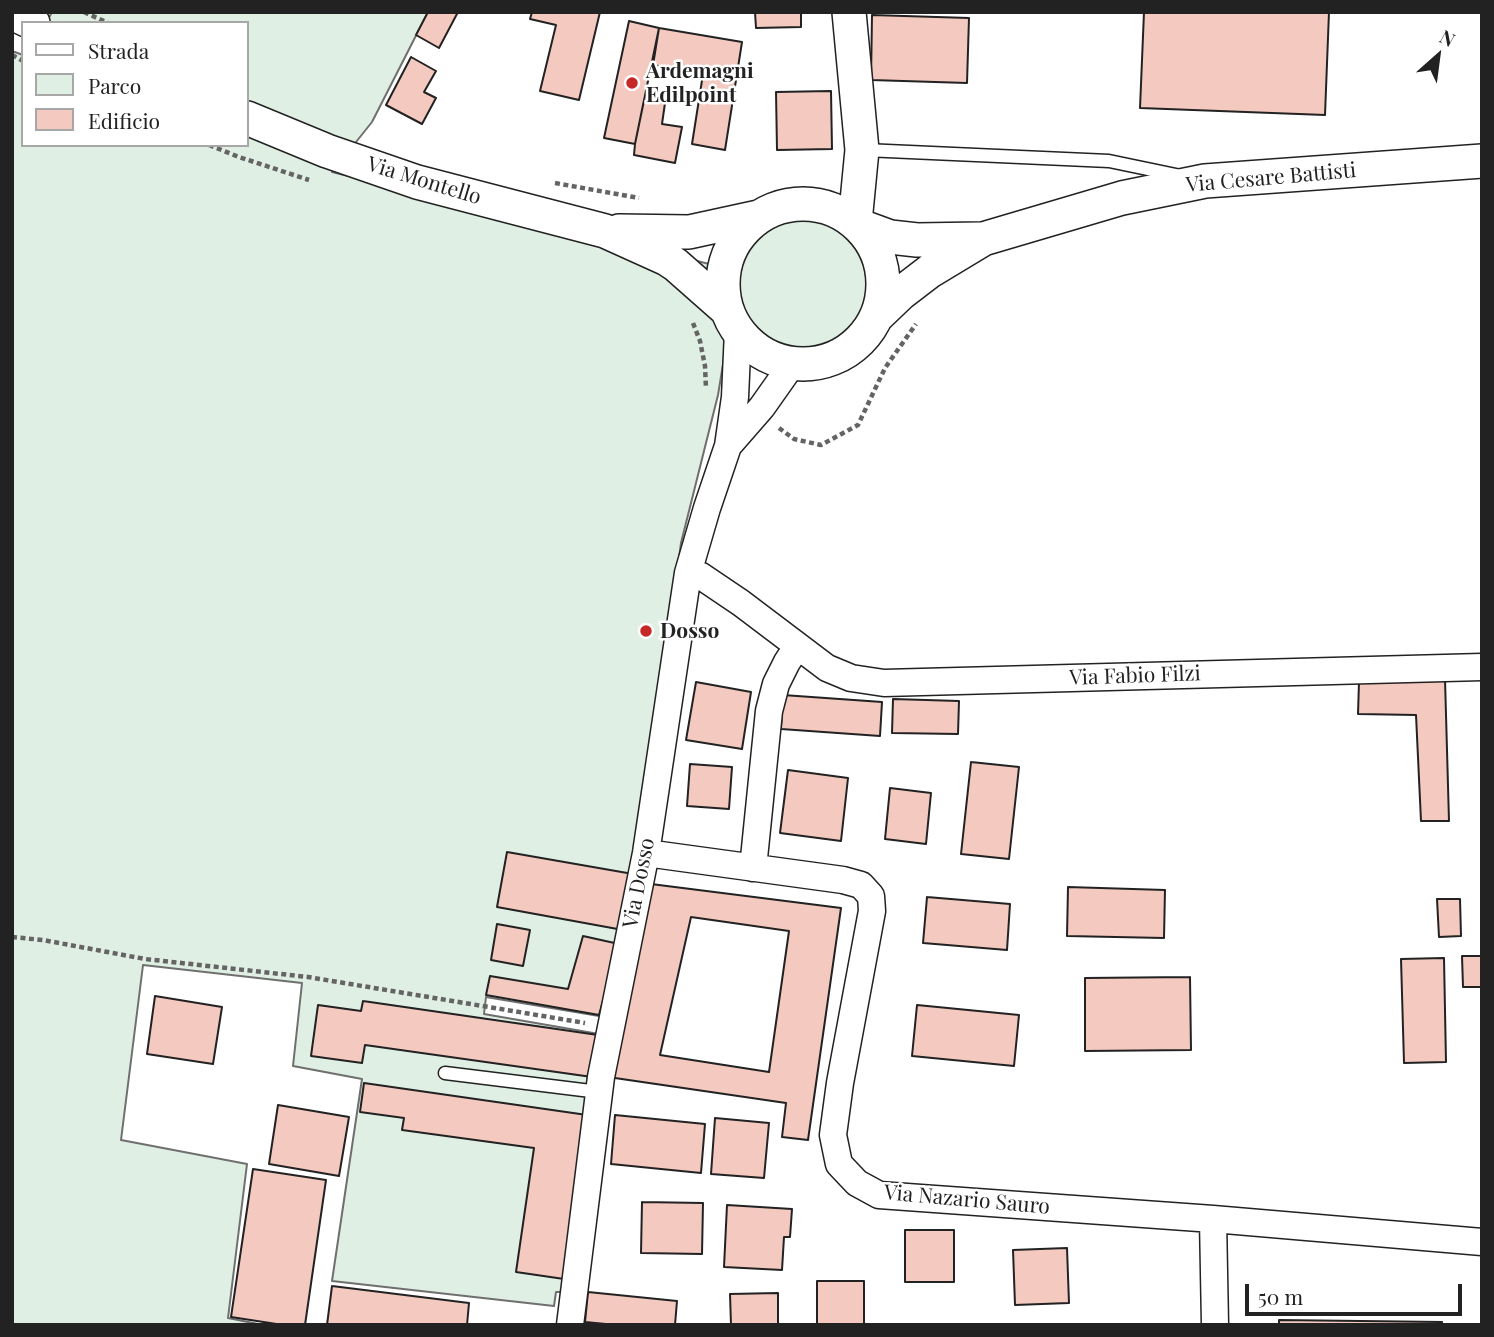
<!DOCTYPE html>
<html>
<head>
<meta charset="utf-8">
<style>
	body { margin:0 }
	#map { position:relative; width:1494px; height:1337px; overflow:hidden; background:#fff; font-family:"Playfair Display",serif }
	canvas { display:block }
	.frame { position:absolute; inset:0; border:14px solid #222; pointer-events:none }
	.legend { position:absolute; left:21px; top:21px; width:228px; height:126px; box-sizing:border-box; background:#fff; border:2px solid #a7a7a7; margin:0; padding:9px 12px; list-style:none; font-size:21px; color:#222 }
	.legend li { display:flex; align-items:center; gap:14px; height:35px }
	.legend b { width:35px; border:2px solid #a7a7a7 }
	.north { position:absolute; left:1403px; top:21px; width:70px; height:70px; -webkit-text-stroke:5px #fff; paint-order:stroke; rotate:28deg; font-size:19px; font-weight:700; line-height:28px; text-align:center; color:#222 }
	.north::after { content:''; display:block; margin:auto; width:24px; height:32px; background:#222; clip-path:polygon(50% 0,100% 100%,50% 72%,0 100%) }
	.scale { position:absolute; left:1245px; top:1284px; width:217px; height:32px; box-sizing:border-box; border:4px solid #222; border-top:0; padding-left:9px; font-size:21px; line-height:24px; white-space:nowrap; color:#222; -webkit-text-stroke:5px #fff; paint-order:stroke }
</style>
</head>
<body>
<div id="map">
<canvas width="1494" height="1337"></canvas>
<div class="frame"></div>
<ul class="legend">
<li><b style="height:9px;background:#fff"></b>Strada</li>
<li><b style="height:19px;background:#e0efe3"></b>Parco</li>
<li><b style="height:19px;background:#f3c9c0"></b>Edificio</li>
</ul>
<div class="north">N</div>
<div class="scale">50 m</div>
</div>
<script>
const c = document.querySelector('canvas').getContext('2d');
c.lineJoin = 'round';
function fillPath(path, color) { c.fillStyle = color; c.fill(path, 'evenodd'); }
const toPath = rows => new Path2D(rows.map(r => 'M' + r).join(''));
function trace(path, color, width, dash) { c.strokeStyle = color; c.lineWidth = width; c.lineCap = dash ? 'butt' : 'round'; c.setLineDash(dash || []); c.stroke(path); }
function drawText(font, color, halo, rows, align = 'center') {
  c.font = font + ' "Playfair Display",serif'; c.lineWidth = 5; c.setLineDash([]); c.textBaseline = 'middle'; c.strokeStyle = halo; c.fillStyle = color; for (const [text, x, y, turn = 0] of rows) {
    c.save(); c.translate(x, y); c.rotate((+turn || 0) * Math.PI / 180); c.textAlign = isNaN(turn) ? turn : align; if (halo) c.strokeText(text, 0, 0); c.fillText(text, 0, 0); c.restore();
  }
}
const green = toPath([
	[52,12,428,12,372,122,332,172,738,271,747,249,759,235,774,225,792,220,810,219,828,224,844,234,856,248,864,265,867,283,865,302,857,318,846,332,830,343,813,348,794,348,776,343,760,333,748,320,740,303,736,285,718,395,681,543,645,812,624,931,599,1016,486,997,484,1014,599,1034,565,1292,556,1292,554,1306,332,1281,362,1079,293,1066,302,983,143,965,121,1140,247,1164,228,1318,263,1325,12,1325,12,51,23,55,23,145,247,145,247,23,46,23,52,12]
]);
const building = toPath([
	[428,12,458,12,439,48,416,35,428,12],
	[532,12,600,12,579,100,540,91,556,25,530,19,532,12],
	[755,12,801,12,801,27,756,28,755,12],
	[1144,12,1329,12,1325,115,1140,108,1144,12],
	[872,15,969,18,967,83,871,80,872,15],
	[629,21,659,28,635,144,604,138,629,21],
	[659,28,742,42,725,150,692,144,703,74,653,65,659,28],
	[411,57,436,71,424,92,436,98,422,124,386,105,411,57],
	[831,91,832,149,777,150,776,92,831,91],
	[644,100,665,103,662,124,682,127,675,163,634,155,635,144,644,100],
	[1445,679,1449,821,1421,821,1416,715,1358,714,1359,682,1445,679],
	[696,682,751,692,742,749,686,740,696,682],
	[783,695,882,702,880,736,781,729,783,695],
	[893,699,959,701,958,734,892,733,893,699],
	[971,762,1019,767,1009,859,961,854,971,762],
	[690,764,732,767,729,809,687,806,690,764],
	[788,770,848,778,841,841,780,833,788,770],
	[890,788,931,793,926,844,885,839,890,788],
	[507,852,633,874,623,930,497,907,507,852],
	[651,884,841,908,808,1140,782,1137,786,1103,608,1077,651,884],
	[691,917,789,931,769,1072,660,1055,691,917],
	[1068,887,1165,890,1164,938,1067,936,1068,887],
	[927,897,1010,904,1007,950,923,943,927,897],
	[1437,899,1460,899,1461,936,1439,937,1437,899],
	[497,924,530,930,523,966,491,960,497,924],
	[583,936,619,944,599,1015,486,995,490,976,568,989,583,936],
	[1462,956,1482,956,1482,987,1463,987,1462,956],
	[1444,958,1446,1062,1404,1063,1401,959,1444,958],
	[1190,977,1191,1050,1085,1051,1085,978,1190,977],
	[155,996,222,1007,213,1064,147,1054,155,996],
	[363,1001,598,1035,592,1077,365,1045,362,1063,311,1056,318,1005,361,1011,363,1001],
	[917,1005,1019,1015,1014,1066,912,1056,917,1005],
	[364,1083,587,1115,564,1279,516,1272,534,1148,402,1130,404,1118,360,1112,364,1083],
	[278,1105,349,1117,339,1176,269,1164,278,1105],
	[615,1115,705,1124,701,1173,611,1164,615,1115],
	[715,1118,769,1123,764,1178,711,1174,715,1118],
	[253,1169,326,1180,305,1325,283,1325,231,1317,253,1169],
	[642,1202,703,1203,702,1254,641,1253,642,1202],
	[727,1205,792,1209,790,1237,784,1237,782,1270,724,1267,727,1205],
	[905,1230,954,1230,954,1282,905,1282,905,1230],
	[1067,1248,1069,1303,1015,1305,1013,1250,1067,1248],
	[817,1281,864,1281,864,1325,817,1325,817,1281],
	[332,1286,469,1303,467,1325,327,1325,332,1286],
	[588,1292,677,1301,675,1325,616,1325,585,1322,588,1292],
	[778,1293,778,1325,731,1325,730,1294,778,1293],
	[1279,1320,1442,1322,1442,1325,1279,1325,1279,1320]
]);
const path = toPath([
	[84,12,108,23],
	[12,55,23,61],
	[209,145,239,157,309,180],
	[555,183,639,198],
	[693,323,700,341,705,366,706,389],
	[779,428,794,439,821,445,858,425,885,368,916,324],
	[12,937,43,940,145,959,308,977,585,1023]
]);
const service = toPath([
	[865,150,1109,161,1181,176],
	[445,1073,599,1092]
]);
const minor = toPath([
	[728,446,762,407,793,363],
	[688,573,701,576,741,603,827,668,851,678,884,683,1482,667],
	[646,853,843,880,861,885,871,896,872,911,840,1083,833,1135,839,1164,857,1183,879,1195,1213,1219,1482,1242],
	[753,868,769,711,776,684,787,662,797,647],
	[1213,1219,1215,1325],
	[570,1325,601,1077,646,853,688,573,707,508,728,446,735,397,738,331]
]);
const tertiary = toPath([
	[849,12,862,150,855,222],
	[12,13,33,23],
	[247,118,327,151,417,182,605,231,667,259,676,265,727,310],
	'723 284a80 80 0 1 1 160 0a80 80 0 1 1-160 0Z',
	[860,226,890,237,917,240,981,239],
	[619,231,689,232,758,217],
	[877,316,900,294,930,271,983,239,1122,198,1205,181,1482,161]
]);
const markers = [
	[632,83,7,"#c62828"],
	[646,631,7,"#c62828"]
];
const poiNames = [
	["Ardemagni",646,71],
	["Edilpoint",646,95],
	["Dosso",660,631]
];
const streetNames = [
	["Via Cesare Battisti",1271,178,-5],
	["Via Montello",424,181,17],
	["Via Fabio Filzi",1135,676,-2],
	["Via Dosso",639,883,-79],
	["Via Nazario Sauro",967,1200,5]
];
fillPath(green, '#e0efe3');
trace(green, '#6f6f6f', 2);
fillPath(building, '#f3c9c0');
trace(building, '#222', 2);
trace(service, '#222', 15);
trace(minor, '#222', 29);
trace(tertiary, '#222', 36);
trace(path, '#646464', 4.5, [5, 3.5]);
trace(service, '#fff', 12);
trace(minor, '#fff', 26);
trace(tertiary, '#fff', 33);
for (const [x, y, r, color] of markers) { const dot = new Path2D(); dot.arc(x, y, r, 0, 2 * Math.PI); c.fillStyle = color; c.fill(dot); trace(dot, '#fff', 2.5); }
drawText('bold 21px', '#222', '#fff', poiNames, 'left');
drawText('21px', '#222', '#fff', streetNames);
</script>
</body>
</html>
